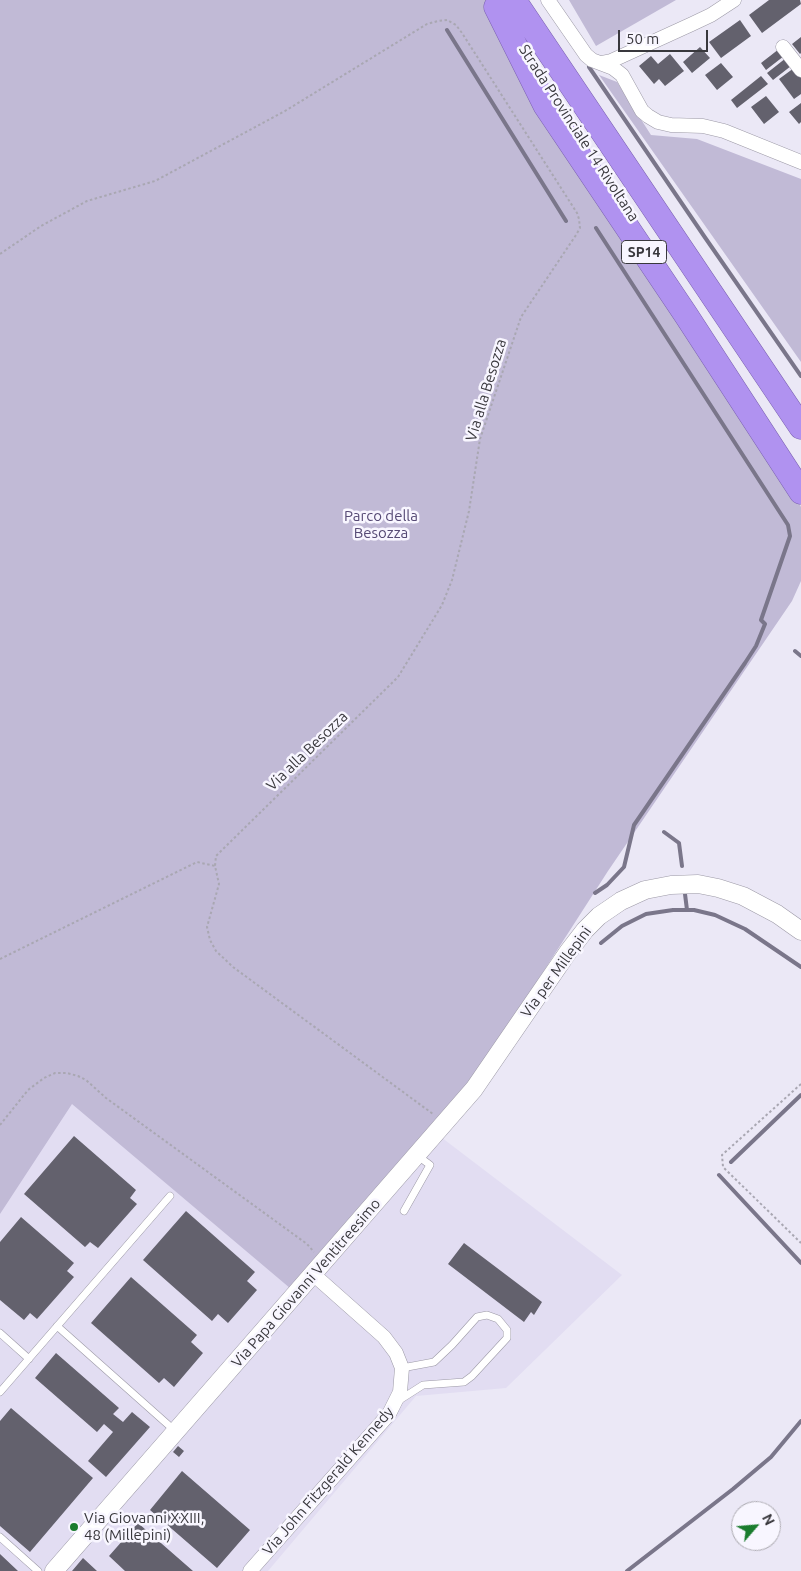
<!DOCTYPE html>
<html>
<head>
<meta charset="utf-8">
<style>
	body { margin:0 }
	#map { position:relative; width:801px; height:1571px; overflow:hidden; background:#ebe8f6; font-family:Ubuntu,sans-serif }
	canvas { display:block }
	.north { position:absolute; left:731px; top:1501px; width:50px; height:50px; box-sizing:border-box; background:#f8f6ff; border:1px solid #acaab1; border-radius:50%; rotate:63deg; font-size:14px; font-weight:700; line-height:20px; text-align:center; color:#39383d }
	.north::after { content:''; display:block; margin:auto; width:18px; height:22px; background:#1a7c2e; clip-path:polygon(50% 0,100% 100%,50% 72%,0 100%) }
	.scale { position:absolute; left:618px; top:30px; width:90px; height:22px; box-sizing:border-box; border:2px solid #39383d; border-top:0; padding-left:6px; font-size:15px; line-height:18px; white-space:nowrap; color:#39383d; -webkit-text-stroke:4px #f8f6ff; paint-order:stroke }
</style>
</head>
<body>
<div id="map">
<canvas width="801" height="1571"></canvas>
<div class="north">N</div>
<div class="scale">50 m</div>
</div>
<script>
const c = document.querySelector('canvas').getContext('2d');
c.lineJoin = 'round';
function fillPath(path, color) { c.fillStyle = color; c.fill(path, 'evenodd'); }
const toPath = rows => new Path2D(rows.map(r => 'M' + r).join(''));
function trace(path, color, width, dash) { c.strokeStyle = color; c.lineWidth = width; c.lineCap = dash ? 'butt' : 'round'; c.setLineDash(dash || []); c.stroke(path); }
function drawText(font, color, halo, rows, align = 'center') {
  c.font = font + ' Ubuntu,sans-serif'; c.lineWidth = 5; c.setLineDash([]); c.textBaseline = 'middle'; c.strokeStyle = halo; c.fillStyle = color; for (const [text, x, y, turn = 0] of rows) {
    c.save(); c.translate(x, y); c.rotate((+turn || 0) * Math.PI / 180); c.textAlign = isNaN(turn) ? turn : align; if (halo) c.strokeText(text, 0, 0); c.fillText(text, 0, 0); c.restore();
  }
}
const built = toPath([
	[73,1101,433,1131,622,1275,506,1388,416,1396,268,1571,0,1571,0,1203]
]);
const green = toPath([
	[0,0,490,0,743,381,801,507,801,581,792,601,608,871,457,1106,297,1294,72,1104,0,1214],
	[569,0,676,0,596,46],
	[599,75,617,82,651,135,697,139,801,179,801,362]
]);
const stream = toPath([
	[447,30,566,221],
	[589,67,704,236,801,376],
	[795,651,801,656],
	[664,832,679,843,682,866],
	[595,893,607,885,624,867,634,825,745,663,756,646,765,624,761,620,790,536,788,525,596,228],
	[685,894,687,910],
	[601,943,622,926,646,914,673,910,694,910,715,915,745,929,801,967],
	[731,1162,801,1095],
	[719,1175,801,1263],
	[627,1571,733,1489,771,1457,801,1421]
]);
const building = toPath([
	[769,0,800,0,801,4,762,33,749,15],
	[740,20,751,36,721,58,709,42],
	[801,37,801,53,800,54,792,44],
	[700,47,710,58,692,73,683,62],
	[779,49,784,56,766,70,761,63],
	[670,54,684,71,665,86,659,79,654,84,639,66,651,56,658,64],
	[786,58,791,66,773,80,767,73],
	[721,63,733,77,717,90,705,75],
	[794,68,801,78,801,94,794,99,779,79],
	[761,76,768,84,737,108,731,100],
	[766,96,779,112,764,124,751,107],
	[801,103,801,122,799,124,789,112],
	[74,1136,136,1190,130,1198,137,1204,98,1248,90,1242,85,1247,24,1194],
	[186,1211,255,1272,247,1281,257,1290,228,1323,218,1314,212,1321,143,1260],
	[21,1217,74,1263,67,1271,74,1277,37,1319,30,1313,24,1320,0,1300,0,1242],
	[464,1243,542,1302,534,1315,531,1312,524,1322,448,1264],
	[131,1277,197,1335,191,1342,203,1353,174,1387,164,1378,159,1383,91,1323],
	[56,1353,119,1408,113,1414,123,1422,132,1412,150,1427,106,1477,88,1461,113,1432,104,1424,97,1432,35,1378],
	[11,1408,93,1478,30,1552,0,1526,0,1421],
	[178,1446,184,1451,179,1457,173,1452],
	[182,1471,250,1530,217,1568,150,1510],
	[138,1523,193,1571,125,1571,109,1556],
	[0,1554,18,1571,0,1571],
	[83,1558,97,1571,72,1571]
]);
const path = toPath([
	[0,254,41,226,87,201,155,181,285,111,427,24,438,21,447,20,456,25,462,33,577,213,579,219,580,228,576,235,521,317,480,439,469,511,452,580,442,605,398,677,216,856,215,866,219,884,207,927,210,940,216,951,233,967,433,1114],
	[0,959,197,862,215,866],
	[801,1084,722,1155,723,1167,801,1243],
	[0,1125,28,1090,44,1078,55,1073,67,1073,78,1076,86,1080,106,1098,307,1244,314,1252]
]);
const service = toPath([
	[404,1211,430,1165,418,1156],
	[57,1326,174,1430],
	[0,1333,29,1359],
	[0,1392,170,1196],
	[398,1401,423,1385,464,1382,472,1376,507,1338,507,1330,498,1319,487,1315,477,1317,452,1345,434,1362,402,1368],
	[0,1537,38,1571]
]);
const minor = toPath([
	[548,0,586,55,592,60,613,68,622,75,642,111,648,116,658,122,671,125,703,126,724,131,801,162],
	[783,47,801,70],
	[601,63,611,61,692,24,711,15,734,0],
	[250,1571,389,1414,400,1392,402,1368,396,1353,384,1337,313,1274]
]);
const tertiary = toPath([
	[54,1571,474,1089,568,952,585,930,599,916,621,901,645,890,671,885,698,884,718,888,743,896,777,914,801,931]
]);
const trunk = toPath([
	[514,0,801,427],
	[496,7,545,105,686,315,801,492]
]);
const markers = [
	[74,1527,5,"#1a7c2e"]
];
const shields = [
	[644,252,45]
];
const shieldNames = [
	["SP14",644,252]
];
const streetNames = [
	["Strada Provinciale 14 Rivoltana",579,133,57],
	["Via alla Besozza",486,390,-73],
	["Via alla Besozza",307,751,-44],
	["Via per Millepini",556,972,-54],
	["Via Papa Giovanni Ventitreesimo",306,1283,-49],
	["Via John Fitzgerald Kennedy",328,1481,-49]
];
const parkNames = [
	["Parco della",381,516],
	["Besozza",381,533]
];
const poiNames = [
	["Via Giovanni XXIII,",84,1518],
	["48 (Millepini)",84,1535]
];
fillPath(built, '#e2ddf2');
fillPath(green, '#c1bad6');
trace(stream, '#7a768a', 4);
fillPath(building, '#63616d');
trace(service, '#9c99a6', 8);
trace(minor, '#9c99a6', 15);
trace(tertiary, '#9c99a6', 19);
trace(trunk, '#7a61af', 25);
trace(path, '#a9a7b2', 2, [2.5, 2.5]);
trace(service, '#fff', 7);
trace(minor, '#fff', 14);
trace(tertiary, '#fff', 18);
trace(trunk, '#b092f0', 24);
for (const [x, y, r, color] of markers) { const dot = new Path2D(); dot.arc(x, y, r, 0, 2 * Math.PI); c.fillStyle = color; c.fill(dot); trace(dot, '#f8f6ff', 2); }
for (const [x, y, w] of shields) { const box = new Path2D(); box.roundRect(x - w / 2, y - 11.5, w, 23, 4); c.fillStyle = '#f8f6ff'; c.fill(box); trace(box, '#39383d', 1); }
drawText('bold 14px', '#39383d', null, shieldNames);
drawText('15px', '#39383d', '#f8f6ff', streetNames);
drawText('15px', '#564a75', '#f8f6ff', parkNames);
drawText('15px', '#39383d', '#f8f6ff', poiNames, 'left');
</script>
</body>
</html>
